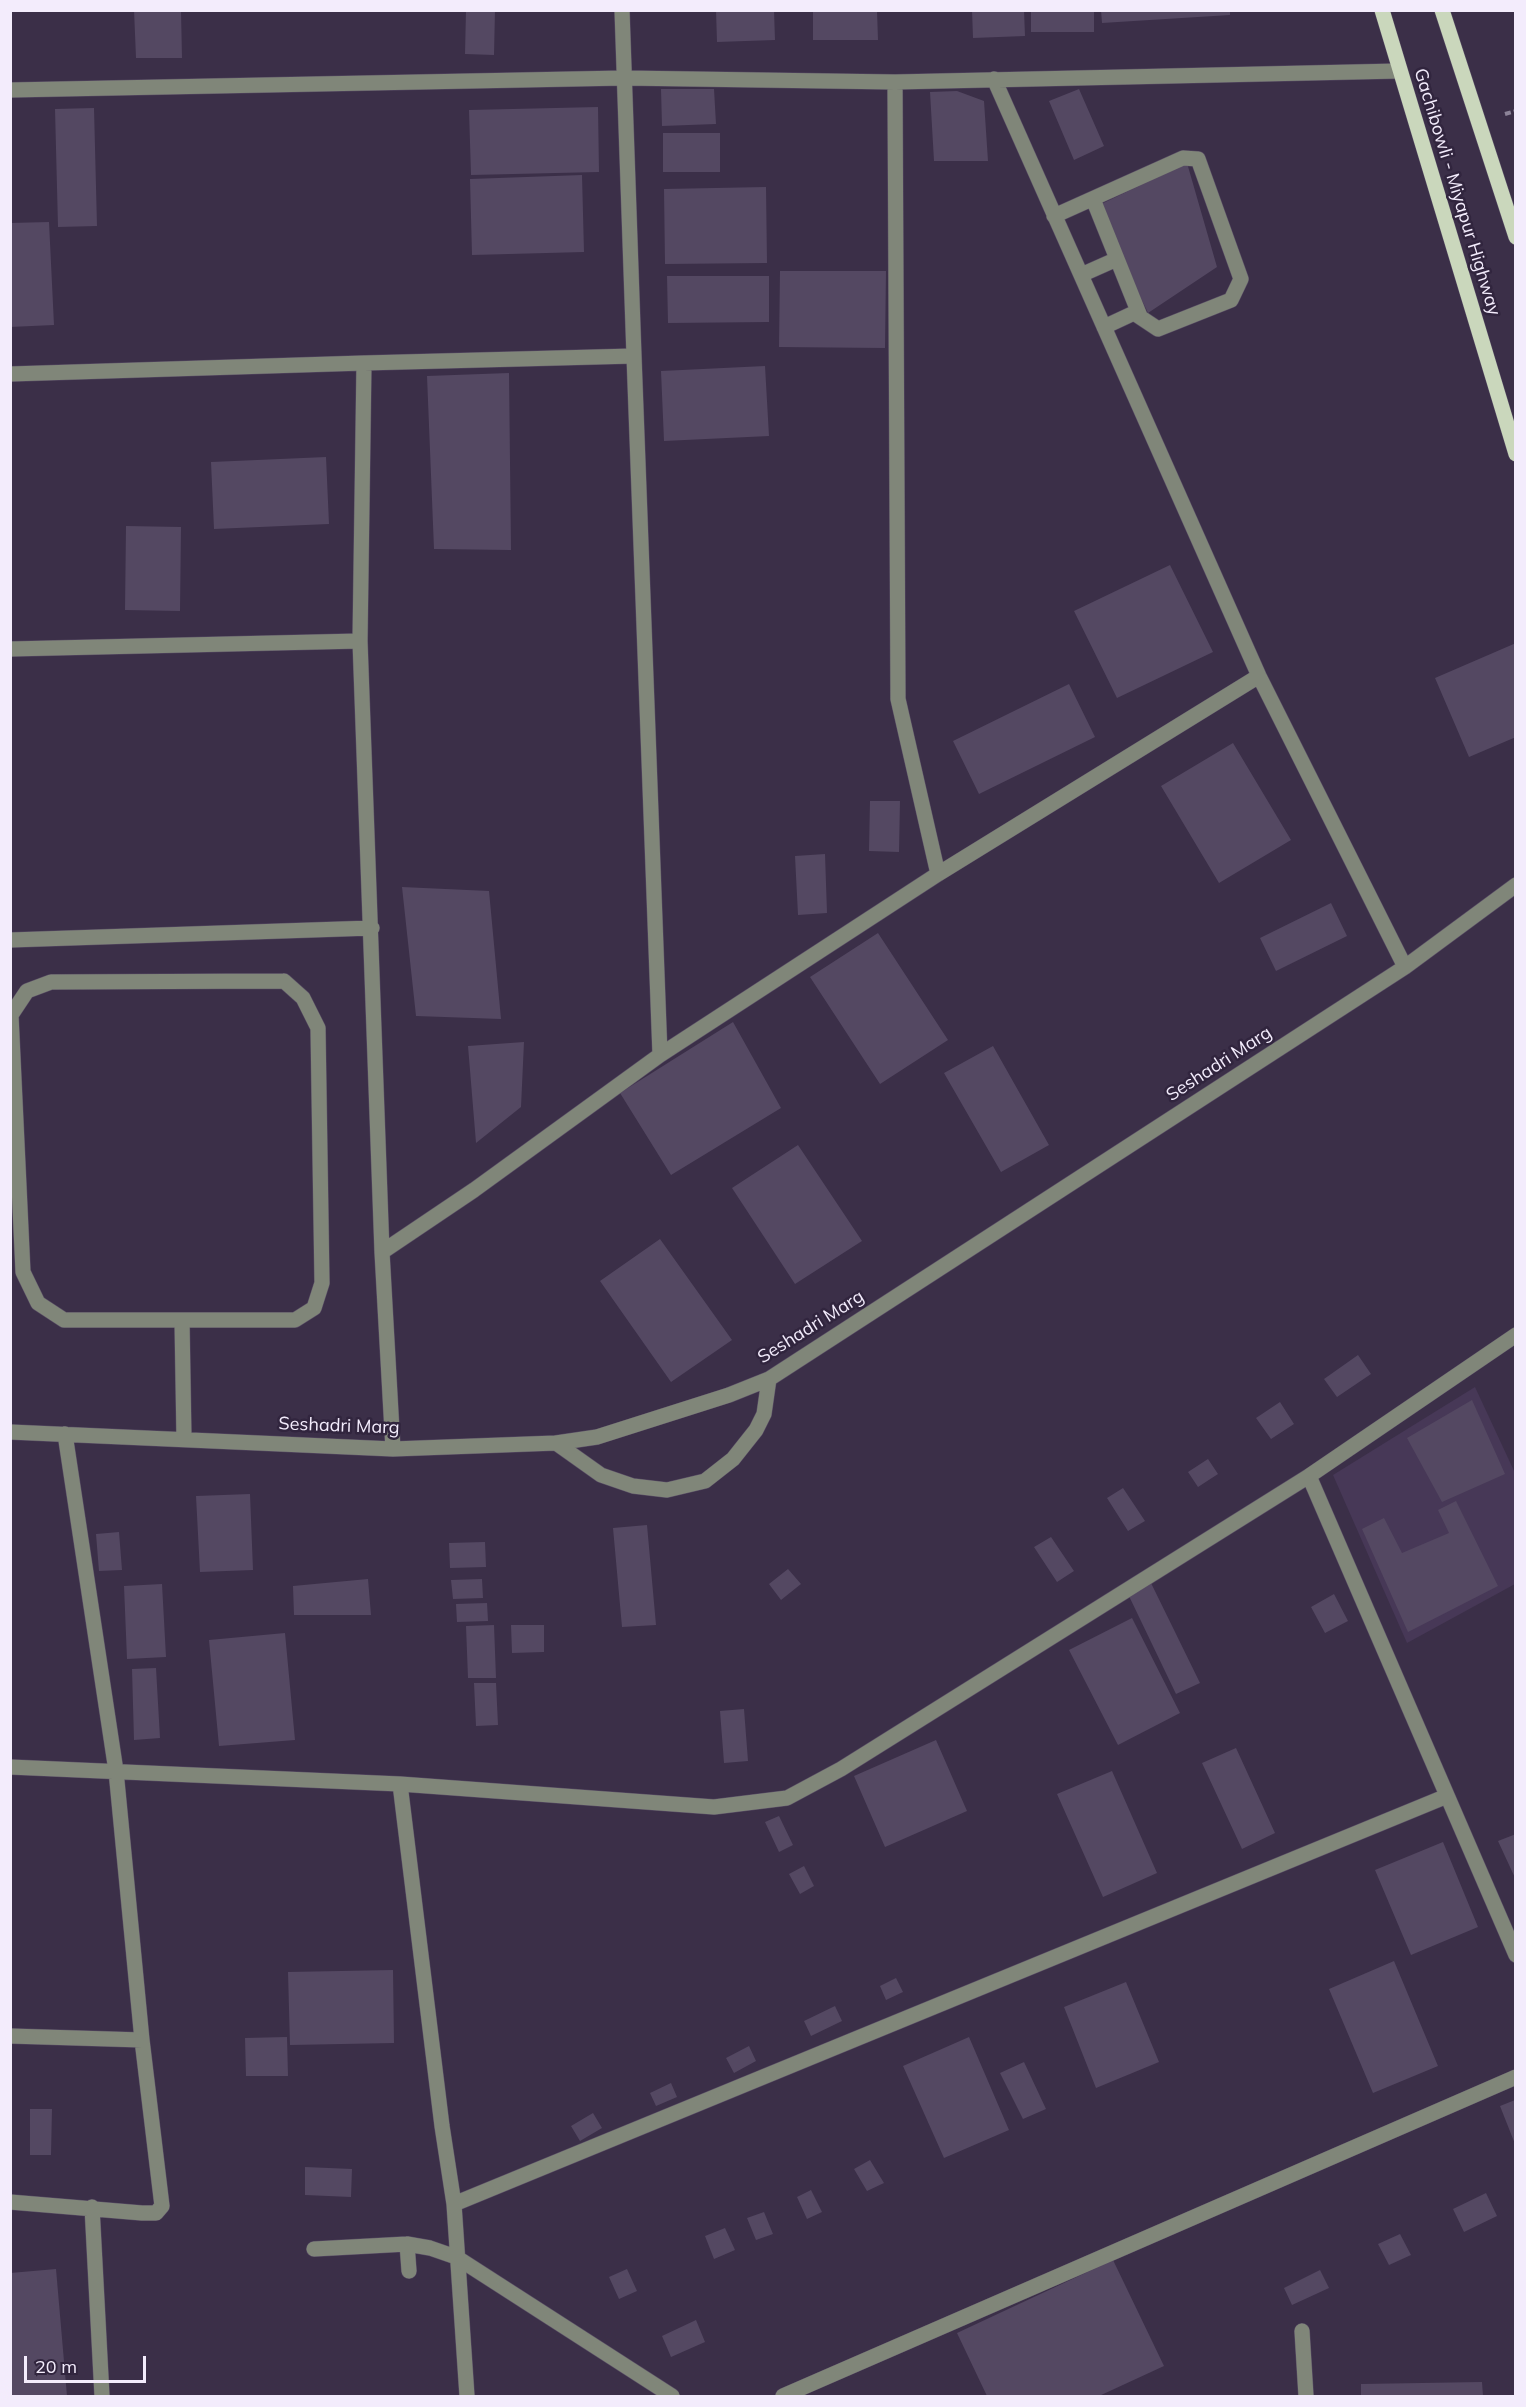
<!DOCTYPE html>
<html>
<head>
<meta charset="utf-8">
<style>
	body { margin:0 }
	#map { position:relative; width:1526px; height:2407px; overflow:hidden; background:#3b2f48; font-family:Mulish,sans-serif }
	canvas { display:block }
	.frame { position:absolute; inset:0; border:12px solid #f3ecfc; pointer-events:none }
	.scale { position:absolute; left:24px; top:2356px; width:122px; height:27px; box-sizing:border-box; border:3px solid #f3ecfc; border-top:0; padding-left:8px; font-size:18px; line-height:21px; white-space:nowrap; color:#f3ecfc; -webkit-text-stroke:4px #31253e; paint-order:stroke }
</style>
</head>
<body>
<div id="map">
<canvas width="1526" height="2407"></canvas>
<div class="frame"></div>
<div class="scale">20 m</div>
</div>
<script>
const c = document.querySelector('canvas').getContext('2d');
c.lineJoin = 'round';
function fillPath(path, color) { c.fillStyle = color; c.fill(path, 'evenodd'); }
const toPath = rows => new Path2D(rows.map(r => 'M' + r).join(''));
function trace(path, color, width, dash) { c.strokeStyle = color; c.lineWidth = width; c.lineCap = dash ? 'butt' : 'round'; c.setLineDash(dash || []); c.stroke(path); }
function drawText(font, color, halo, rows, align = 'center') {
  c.font = font + ' Mulish,sans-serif'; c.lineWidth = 5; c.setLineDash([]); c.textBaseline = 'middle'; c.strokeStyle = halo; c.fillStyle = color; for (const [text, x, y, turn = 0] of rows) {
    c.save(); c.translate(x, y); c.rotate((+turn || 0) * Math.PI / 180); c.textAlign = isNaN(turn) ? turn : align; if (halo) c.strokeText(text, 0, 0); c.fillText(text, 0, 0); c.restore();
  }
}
const built = toPath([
	[1475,1387,1515,1473,1515,1584,1407,1643,1333,1475]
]);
const building = toPath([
	[134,10,181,10,182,58,136,58],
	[466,10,495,10,494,55,465,54],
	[716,10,774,10,775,40,717,42],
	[813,10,877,10,878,40,813,40],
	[972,10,1024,10,1025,36,973,38],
	[1031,10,1094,10,1094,32,1031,32],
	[1101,10,1230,10,1230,15,1102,23],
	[661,89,714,89,716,124,662,126],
	[1079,89,1104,146,1074,160,1049,101],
	[957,91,984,101,988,161,934,161,930,92],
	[598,107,599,172,471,175,469,110],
	[94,108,97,226,58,227,55,109],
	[663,133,720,133,720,172,663,172],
	[1187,163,1217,267,1148,313,1097,206],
	[582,175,584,252,472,255,470,179],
	[766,187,767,263,665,264,664,189],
	[49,222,54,325,10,327,10,223],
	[780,271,886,271,885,348,779,347],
	[667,276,769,276,769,322,668,323],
	[765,366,769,436,664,441,661,371],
	[509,373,511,550,434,549,427,376],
	[326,457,329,524,214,529,211,462],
	[126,526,181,527,180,611,125,610],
	[1170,565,1213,652,1117,698,1074,611],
	[1516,643,1516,737,1469,757,1435,678],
	[1069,684,1095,737,979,794,953,741],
	[1233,743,1291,840,1219,883,1161,786],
	[870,801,900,801,899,852,869,851],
	[825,854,827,913,798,915,795,856],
	[402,887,489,891,501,1019,416,1016],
	[1331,903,1347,936,1276,971,1260,938],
	[878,933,948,1040,880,1084,810,977],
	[733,1022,781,1108,671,1175,620,1093],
	[524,1042,521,1107,476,1143,468,1046],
	[993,1046,1049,1145,1001,1172,944,1073],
	[798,1145,862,1241,795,1284,732,1188],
	[660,1239,732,1340,671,1382,600,1281],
	[1358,1355,1371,1374,1337,1397,1324,1379],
	[1472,1400,1505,1474,1442,1502,1407,1438],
	[1280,1402,1294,1424,1271,1439,1256,1418],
	[1208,1459,1218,1474,1198,1487,1188,1472],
	[1123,1488,1145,1521,1128,1531,1107,1498],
	[250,1494,253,1570,200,1572,196,1496],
	[1456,1501,1498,1586,1408,1632,1362,1529,1384,1518,1402,1553,1449,1533,1438,1510],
	[647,1525,656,1625,622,1627,613,1528],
	[119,1532,122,1570,99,1571,96,1534],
	[1051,1537,1074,1571,1057,1582,1034,1547],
	[485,1542,486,1567,450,1568,449,1543],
	[788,1569,801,1584,781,1600,769,1584],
	[368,1579,371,1615,294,1615,293,1586],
	[482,1579,483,1598,453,1599,451,1580],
	[1151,1583,1200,1683,1176,1694,1128,1594],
	[162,1584,166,1657,127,1659,124,1586],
	[1334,1594,1348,1621,1325,1633,1311,1607],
	[487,1603,488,1621,457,1622,456,1604],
	[1132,1618,1180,1713,1118,1745,1069,1650],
	[494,1625,496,1678,468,1678,466,1626],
	[511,1625,544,1625,544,1652,512,1653],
	[285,1633,295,1740,219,1746,209,1640],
	[156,1668,160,1738,134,1740,132,1669],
	[474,1683,496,1683,498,1725,476,1726],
	[744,1709,748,1761,724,1763,720,1711],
	[936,1740,967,1811,885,1847,854,1776],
	[1236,1748,1275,1833,1242,1849,1202,1763],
	[1112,1771,1157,1873,1103,1897,1057,1794],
	[779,1816,793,1845,779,1852,765,1822],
	[1516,1834,1516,1880,1498,1841],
	[1443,1842,1478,1927,1411,1955,1375,1870],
	[804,1866,814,1886,800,1894,789,1874],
	[1394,1961,1438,2066,1373,2093,1329,1989],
	[393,1970,394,2043,290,2045,288,1972],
	[896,1978,903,1992,886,2000,880,1986],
	[1126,1982,1159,2062,1096,2088,1064,2007],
	[835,2006,842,2021,811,2036,804,2021],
	[287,2037,288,2076,246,2076,245,2038],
	[969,2037,1009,2130,944,2158,903,2066],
	[749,2046,756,2061,734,2073,726,2058],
	[1024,2062,1046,2109,1023,2119,1000,2073],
	[671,2083,677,2097,656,2106,650,2093],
	[1515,2100,1515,2144,1500,2106],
	[30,2109,52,2109,51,2155,30,2155],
	[593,2113,602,2128,580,2141,571,2126],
	[870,2160,884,2183,867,2191,854,2169],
	[305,2167,352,2169,351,2197,305,2195],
	[811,2190,822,2212,807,2219,797,2197],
	[1486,2193,1497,2216,1464,2232,1453,2209],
	[764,2212,773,2234,756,2240,747,2218],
	[725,2228,735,2250,714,2259,705,2236],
	[1400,2234,1411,2255,1389,2265,1378,2244],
	[1113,2260,1164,2366,1099,2396,987,2396,957,2333],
	[56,2269,67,2396,10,2396,10,2273],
	[627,2269,637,2291,619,2299,609,2277],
	[1320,2270,1329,2288,1292,2305,1284,2288],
	[696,2320,705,2342,671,2357,662,2336],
	[1482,2382,1483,2396,1361,2396,1361,2384]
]);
const path = toPath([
	[1505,114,1516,111]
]);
const minor = toPath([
	[622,10,634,356,364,363,360,641,382,1252,474,1190,660,1055,938,874,1259,676],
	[994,79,1259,676,1405,967],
	[895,82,898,699,938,874],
	[10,90,624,78,895,82,1399,71],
	[1093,199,1140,316],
	[1054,216,1183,158,1198,159,1241,279,1231,300,1158,329,1134,313,1104,327],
	[1081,275,1117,259],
	[634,356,660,1055],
	[10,374,364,363],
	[10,649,360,641],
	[10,940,372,928],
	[284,981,303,998,318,1028,322,1283,314,1308,295,1320,64,1320,38,1303,23,1272,11,1015,27,991,51,982,284,981],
	[382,1252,393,1449],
	[182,1320,184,1439],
	[10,1432,393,1449,556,1443,597,1437,729,1395,769,1379,1405,967,1516,885],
	[556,1443,601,1475,633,1486,667,1490,705,1481,733,1459,756,1430,764,1414,769,1379],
	[1309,1476,1516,1955],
	[10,1767,400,1784,714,1807,787,1798,841,1769,1309,1476,1516,1335],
	[400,1784,442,2126,454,2204,467,2396],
	[10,2036,142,2040,116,1771,65,1434],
	[10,2202,142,2213,156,2213,162,2206,142,2040],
	[454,2204,1447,1796],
	[92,2207,102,2396],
	[407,2244,409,2271],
	[314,2249,407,2244,430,2248,456,2257,672,2396],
	[1302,2331,1306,2396],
	[783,2396,1516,2077]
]);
const major = toPath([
	[1382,10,1516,454],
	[1442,10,1516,237]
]);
const streetNames = [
	["Gachibowli - Miyapur Highway",1457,192,73],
	["Seshadri Marg",1219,1064,-33],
	["Seshadri Marg",811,1327,-32],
	["Seshadri Marg",339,1426,2]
];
fillPath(built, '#473857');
fillPath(building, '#544862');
trace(minor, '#584d65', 16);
trace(major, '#584d65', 16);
trace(path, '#8c8398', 4, [6, 3]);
trace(minor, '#808679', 15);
trace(major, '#cad7bc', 15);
drawText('18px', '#f3ecfc', '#31253e', streetNames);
</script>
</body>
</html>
